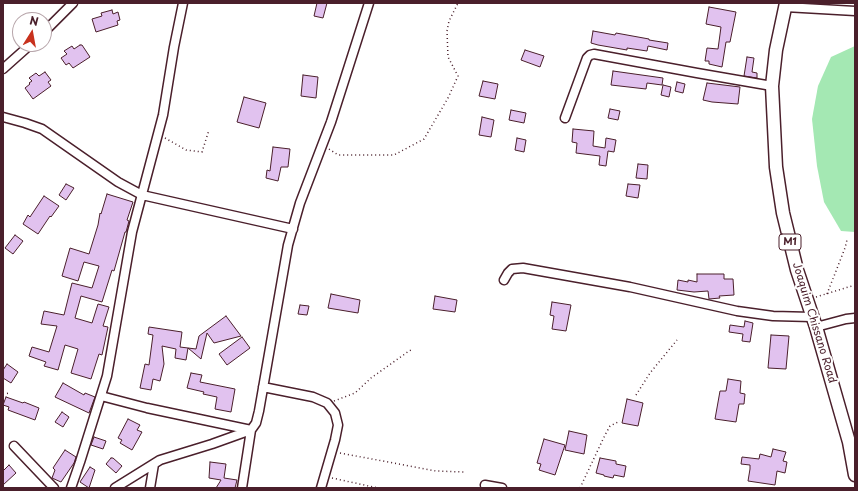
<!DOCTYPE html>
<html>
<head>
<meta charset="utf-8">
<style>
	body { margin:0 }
	#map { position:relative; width:858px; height:491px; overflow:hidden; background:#fff; font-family:"Playpen Sans",sans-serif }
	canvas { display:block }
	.frame { position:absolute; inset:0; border:4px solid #4a1f2b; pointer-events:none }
	.north { position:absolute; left:12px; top:12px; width:40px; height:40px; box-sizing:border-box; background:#fff; border:1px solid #b7a5aa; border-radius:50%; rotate:11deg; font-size:11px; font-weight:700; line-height:16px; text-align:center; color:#4a1f2b }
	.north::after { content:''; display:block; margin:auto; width:14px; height:18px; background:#c8321e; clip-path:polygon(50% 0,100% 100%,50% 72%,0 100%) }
</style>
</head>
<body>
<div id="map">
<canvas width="858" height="491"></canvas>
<div class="frame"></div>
<div class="north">N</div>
</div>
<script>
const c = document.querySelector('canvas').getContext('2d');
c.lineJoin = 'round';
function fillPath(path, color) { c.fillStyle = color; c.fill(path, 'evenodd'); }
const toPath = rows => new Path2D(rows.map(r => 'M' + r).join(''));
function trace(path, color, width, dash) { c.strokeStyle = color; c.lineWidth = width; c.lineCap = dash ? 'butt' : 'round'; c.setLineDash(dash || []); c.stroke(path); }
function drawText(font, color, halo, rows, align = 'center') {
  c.font = font + ' "Playpen Sans",sans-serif'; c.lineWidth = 4; c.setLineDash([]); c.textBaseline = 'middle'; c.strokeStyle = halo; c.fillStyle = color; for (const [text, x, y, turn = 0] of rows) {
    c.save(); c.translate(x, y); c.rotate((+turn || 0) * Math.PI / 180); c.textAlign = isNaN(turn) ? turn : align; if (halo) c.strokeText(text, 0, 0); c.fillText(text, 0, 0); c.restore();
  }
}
const green = toPath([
	[855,46,855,232,841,231,824,202,817,166,812,119,818,86,831,57]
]);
const building = toPath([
	[317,3,327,3,323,18,314,16,317,3],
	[709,7,736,12,730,42,726,42,722,67,709,64,709,61,705,61,707,48,718,49,721,27,706,24,709,7],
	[112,10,113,14,118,12,120,20,117,21,118,25,96,32,92,19,102,16,101,13,112,10],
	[593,31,615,35,616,33,649,39,649,40,668,43,667,50,648,46,647,51,627,48,627,50,598,45,591,43,593,31],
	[80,45,82,45,90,57,73,68,69,63,66,65,61,58,67,54,64,51,72,46,74,49,80,45],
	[525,50,544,56,540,67,521,60,525,50],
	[747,57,754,58,752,72,757,73,757,78,744,76,747,57],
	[613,71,663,78,662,85,647,83,646,89,611,85,613,71],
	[45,72,51,80,48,82,51,86,33,99,25,88,30,84,29,83,32,81,29,78,36,73,39,76,45,72],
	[303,75,318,77,316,98,301,96,303,75],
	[483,81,498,84,495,99,479,96,483,81],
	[677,82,685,84,683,93,675,91,677,82],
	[707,83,740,87,738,104,712,102,703,100,707,83],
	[663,85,671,87,669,97,661,95,663,85],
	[244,97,266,103,259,128,237,122,244,97],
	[610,109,620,111,618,120,608,118,610,109],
	[511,110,526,113,524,123,509,120,511,110],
	[482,117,494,120,491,137,479,135,482,117],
	[573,129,594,131,593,146,605,148,606,138,616,140,614,152,608,151,606,166,599,165,600,156,576,153,577,143,572,142,573,129],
	[517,138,526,140,524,152,515,150,517,138],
	[273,147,290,149,288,167,281,167,278,181,266,178,267,170,270,171,273,147],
	[638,164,648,165,647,179,636,178,638,164],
	[66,184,74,188,66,200,59,195,66,184],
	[628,184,640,185,638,198,626,196,628,184],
	[107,194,133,202,127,220,129,221,126,232,125,232,114,271,112,270,102,302,81,296,75,318,92,323,98,304,109,307,103,326,108,327,102,355,99,354,91,379,71,373,78,349,65,345,58,370,44,366,46,362,29,356,32,347,49,352,57,326,41,324,44,311,64,315,72,283,92,288,99,266,84,262,78,281,62,276,70,248,89,254,98,225,100,213,101,214,107,194],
	[44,196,59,206,51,217,50,216,38,234,23,224,28,215,30,217,44,196],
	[15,235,23,241,13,254,5,248,15,235],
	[697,274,724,274,724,279,733,279,734,295,719,296,720,298,709,299,708,291,694,292,677,290,678,280,688,282,688,280,697,282,697,274],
	[331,294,360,300,358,313,328,308,331,294],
	[435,296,457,300,455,312,433,309,435,296],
	[552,302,571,305,566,331,552,329,554,316,550,315,552,302],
	[300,305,309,306,307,315,298,314,300,305],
	[226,316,241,336,214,343,207,333,201,359,188,348,186,360,175,358,176,349,162,346,164,364,160,381,153,379,151,390,140,388,145,364,149,365,153,335,148,334,149,327,182,332,180,347,196,349,199,336,226,316],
	[745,321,753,323,750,342,742,341,743,334,729,332,730,325,744,327,745,321],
	[771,335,789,336,786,369,768,368,771,335],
	[242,337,250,348,227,365,219,354,242,337],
	[7,364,18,372,11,383,3,378,3,370,7,364],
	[191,373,202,375,200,382,235,389,231,412,215,409,217,397,203,394,204,392,187,388,191,373],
	[728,379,741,381,740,393,745,394,744,404,739,404,736,422,715,419,720,391,726,391,728,379],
	[63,383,84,395,85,393,95,397,89,413,55,397,63,383],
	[6,397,23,403,24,402,39,408,35,420,8,410,9,407,3,405,6,397],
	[627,399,643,403,638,426,622,423,627,399],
	[62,412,69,417,63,427,55,422,62,412],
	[128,419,140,425,137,430,142,432,132,450,120,443,122,440,118,438,128,419],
	[569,431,587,435,584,454,565,450,569,431],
	[94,437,106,441,103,449,91,445,94,437],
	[544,439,565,445,555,475,539,470,541,464,537,463,544,439],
	[773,449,786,452,783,461,787,462,785,473,777,471,775,485,748,481,750,469,750,465,741,464,742,457,759,459,760,454,771,457,773,449],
	[65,450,76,457,74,463,61,482,52,478,55,470,53,468,65,450],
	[111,458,113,458,122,466,116,473,106,464,111,458],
	[600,458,616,461,616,464,626,466,624,477,614,475,613,478,604,476,604,475,596,473,600,458],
	[210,462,226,464,224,478,237,480,235,488,216,488,221,480,209,478,210,462],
	[9,465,16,473,3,485,3,471,9,465],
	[90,467,95,470,89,488,80,482,90,467]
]);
const path = toPath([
	[165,138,186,150,202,152,209,130],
	[329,149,338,155,394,155,424,139,448,98,458,76,448,57,447,31,449,21,458,3],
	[827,294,845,248,847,240],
	[816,297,855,285],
	[3,394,10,393],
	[636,395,650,373,677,340],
	[334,401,355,393,371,378,409,351,413,349],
	[340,453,436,471,465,472],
	[332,478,378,488],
	[580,488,605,435,610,426,620,421]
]);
const minor = toPath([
	[785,7,855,11],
	[44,32,73,3],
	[3,69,31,44],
	[3,117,25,123,42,129,118,182,142,195,293,229],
	[565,118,587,58,590,55,594,54,697,73,772,86],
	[504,280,508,273,512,269,523,268,630,287,737,311,773,316,812,317],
	[816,327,846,319,855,318],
	[263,387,313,397,327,403,335,413,338,425,335,440,321,488],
	[101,396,147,408,251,430,242,488],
	[14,446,54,488],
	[485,485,502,488],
	[71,488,80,462,107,376,132,232,163,115,174,47,183,3],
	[115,488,160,460,212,444,251,430,256,423,259,411,288,245,300,203,331,122,369,3],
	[150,488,154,464]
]);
const highway = toPath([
	[786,3,776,50,772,86,776,167,783,213,797,270,816,327,849,442,855,475]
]);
const shields = [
	[790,242,22]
];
const shieldNames = [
	["M1",790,242]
];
const streetNames = [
	["Joaquim Chissano Road",814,323,73]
];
fillPath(green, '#a4e8b3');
fillPath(building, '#e1c2ef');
trace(building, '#4a1f2b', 1);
trace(minor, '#4a1f2b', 11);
trace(highway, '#4a1f2b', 15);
trace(path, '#4a1f2b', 1.5, [1, 3]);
trace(minor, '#fff', 8);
trace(highway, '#fff', 12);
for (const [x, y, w] of shields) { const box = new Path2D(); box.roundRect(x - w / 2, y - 8, w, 16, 3); c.fillStyle = '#fff'; c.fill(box); trace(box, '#4a1f2b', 1); }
drawText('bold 10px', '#4a1f2b', null, shieldNames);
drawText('11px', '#4a1f2b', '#fff', streetNames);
</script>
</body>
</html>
